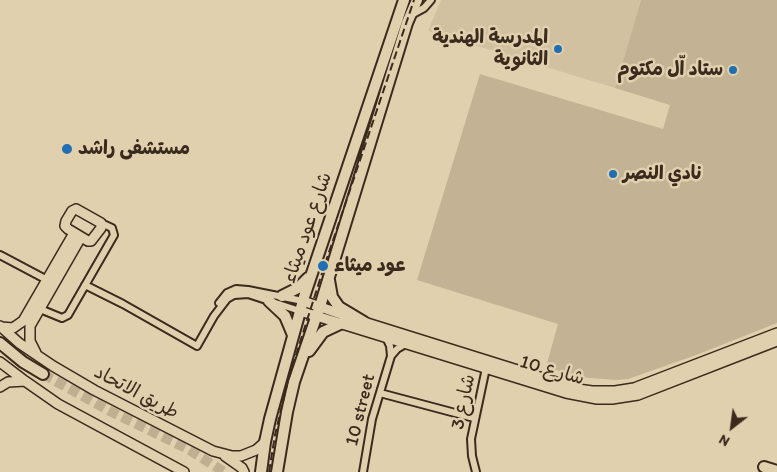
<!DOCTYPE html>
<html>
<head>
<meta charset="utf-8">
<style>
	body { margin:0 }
	#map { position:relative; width:777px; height:472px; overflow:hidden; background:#e1d0ad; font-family:Itim,sans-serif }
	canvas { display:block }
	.north { position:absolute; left:707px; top:402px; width:50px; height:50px; -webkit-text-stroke:4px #e1d0ad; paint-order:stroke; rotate:210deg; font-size:14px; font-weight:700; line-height:20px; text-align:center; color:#3b2a1e }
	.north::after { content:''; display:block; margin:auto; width:18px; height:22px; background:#3b2a1e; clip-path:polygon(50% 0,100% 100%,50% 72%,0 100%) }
</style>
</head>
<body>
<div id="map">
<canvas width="777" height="472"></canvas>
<div class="north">N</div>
</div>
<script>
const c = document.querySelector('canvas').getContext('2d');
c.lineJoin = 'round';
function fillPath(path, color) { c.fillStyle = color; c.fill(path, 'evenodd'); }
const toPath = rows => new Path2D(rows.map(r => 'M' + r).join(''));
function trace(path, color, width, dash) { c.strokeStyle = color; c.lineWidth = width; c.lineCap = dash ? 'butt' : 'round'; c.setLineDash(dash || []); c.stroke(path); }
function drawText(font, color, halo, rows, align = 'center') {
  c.font = font + ' Itim,"Playpen Sans Arabic",sans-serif'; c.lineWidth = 5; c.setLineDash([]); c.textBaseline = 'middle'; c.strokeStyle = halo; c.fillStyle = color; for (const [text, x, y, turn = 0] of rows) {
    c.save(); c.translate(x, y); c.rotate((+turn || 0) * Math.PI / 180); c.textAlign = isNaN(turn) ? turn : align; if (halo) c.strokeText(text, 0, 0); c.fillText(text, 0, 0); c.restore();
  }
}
const built = toPath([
	[441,0,641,0,615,88,428,31]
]);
const green = toPath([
	[641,0,777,0,777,323,696,355,628,379,615,380,579,377,546,367,558,324,417,280,480,74,663,129,670,105,615,88]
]);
const primaryTunnel = toPath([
	[43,374,110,411,188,449,224,472]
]);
const street = toPath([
	[411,15,424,8,431,0],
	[0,255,49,281],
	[85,285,123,304,197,346,214,316,227,299,234,295,248,294,300,311],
	[219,303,227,293,236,289,248,290,303,301],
	[40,309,62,318,68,315,114,235,112,228,101,223],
	[386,337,390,346,391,356],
	[380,393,474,418],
	[363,472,372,419,391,356,397,349,407,343],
	[476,472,472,456,471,439,486,368]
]);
const secondary = toPath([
	[76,209,101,223,101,228,91,241,88,241,68,229,65,226,66,221,72,211,76,209],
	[303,301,364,322,540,377,578,389,592,391,615,391,634,388,777,333],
	[300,311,566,393,597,399,612,399,638,395,777,341],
	[0,326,19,343,53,366,94,390,213,451,232,456,241,456,256,450,265,442],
	[1,327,13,328,23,321,74,233],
	[36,353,30,341,30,326,81,237],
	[0,362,25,381,58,404,184,472],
	[0,387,8,382,25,381],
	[225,456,242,468,244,472]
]);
const primary = toPath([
	[329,280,332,297,339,307,364,322],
	[282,296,298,288,308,278],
	[269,301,285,316,293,335],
	[0,343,23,362,43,374],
	[309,351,323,332,342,323],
	[764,467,777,471],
	[261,472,265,442,270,419,304,297,404,0],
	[277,472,287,412,294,382,321,303,407,23,417,0]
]);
const rail = toPath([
	[269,472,275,435,288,380,324,267,414,0]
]);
const markers = [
	[558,49,5,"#1f6fb2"],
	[733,70,5,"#1f6fb2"],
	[67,149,6,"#1f6fb2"],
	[613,174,5,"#1f6fb2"],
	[323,266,6,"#1f6fb2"]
];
const poiNames = [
	["المدرسة الهندية",548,38,"right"],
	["الثانوية",548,60,"right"],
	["ستاد اّل مكتوم",723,70,"right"],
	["مستشفى راشد",78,149],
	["نادي النصر",623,174],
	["عود ميثاء",334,266]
];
const streetNames = [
	["شارع عود ميثاء",308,228,-71],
	["شارع 10",552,371,16],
	["طريق الاتحاد",136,393,28],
	["شارع 3",464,402,-78],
	["10 street",361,410,-76]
];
fillPath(built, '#d2c1a0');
fillPath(green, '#c3b293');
trace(primaryTunnel, '#c0af90', 10, [10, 5]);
trace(street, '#3b2a1e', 10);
trace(secondary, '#3b2a1e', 12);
trace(primary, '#3b2a1e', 14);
trace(street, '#e1d0ad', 6);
trace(secondary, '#e1d0ad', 9);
trace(primary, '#e1d0ad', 10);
trace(rail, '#3b2a1e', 2, [8, 4]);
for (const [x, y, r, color] of markers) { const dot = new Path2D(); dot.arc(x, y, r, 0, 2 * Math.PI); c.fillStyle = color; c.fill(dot); trace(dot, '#e1d0ad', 2); }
drawText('bold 19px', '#3b2a1e', '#e1d0ad', poiNames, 'left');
drawText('19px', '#3b2a1e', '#e1d0ad', streetNames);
</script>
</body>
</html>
